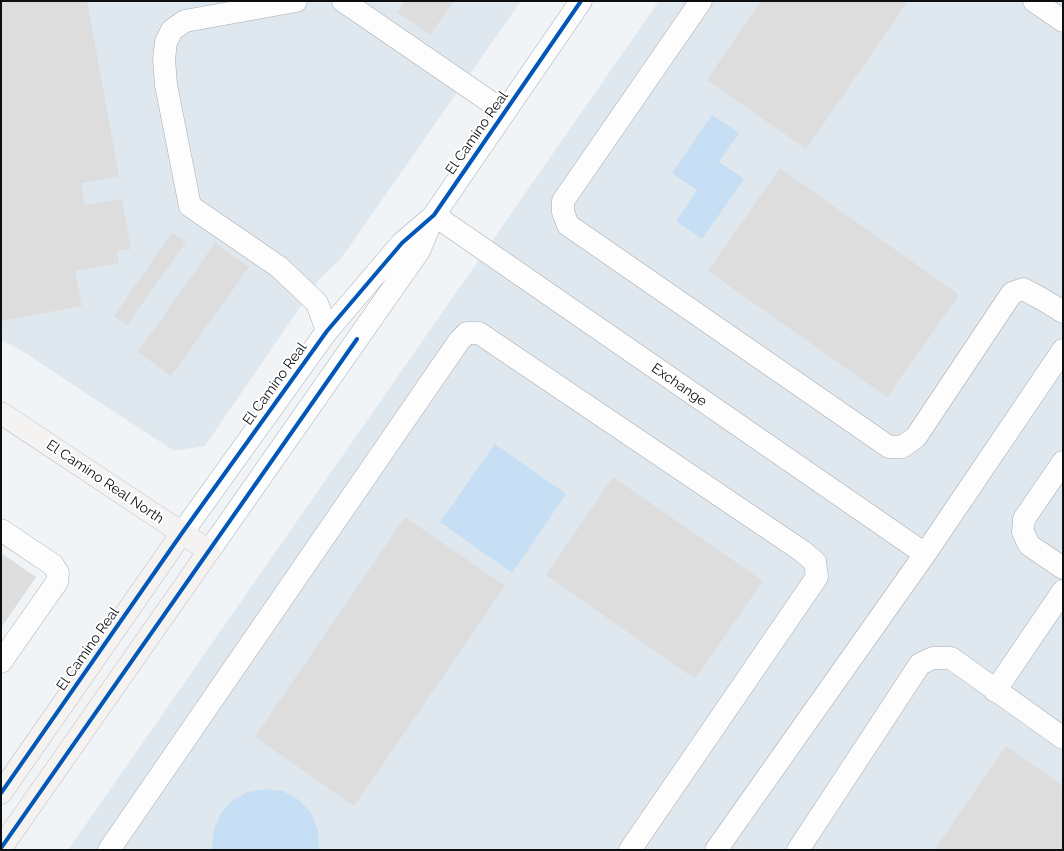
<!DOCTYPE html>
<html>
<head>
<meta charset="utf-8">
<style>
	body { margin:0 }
	#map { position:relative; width:1064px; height:851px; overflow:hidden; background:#f1f4f7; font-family:Raleway,sans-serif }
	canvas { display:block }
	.frame { position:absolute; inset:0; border:2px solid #0c0e10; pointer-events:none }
</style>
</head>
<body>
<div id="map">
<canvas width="1064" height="851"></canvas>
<div class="frame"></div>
</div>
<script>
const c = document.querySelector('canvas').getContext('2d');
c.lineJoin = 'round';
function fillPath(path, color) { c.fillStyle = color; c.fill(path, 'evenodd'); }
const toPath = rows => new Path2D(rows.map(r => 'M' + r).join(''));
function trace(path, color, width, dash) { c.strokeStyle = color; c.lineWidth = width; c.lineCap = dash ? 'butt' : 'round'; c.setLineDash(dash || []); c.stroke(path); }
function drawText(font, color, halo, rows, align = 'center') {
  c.font = font + ' Raleway,sans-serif'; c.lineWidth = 4; c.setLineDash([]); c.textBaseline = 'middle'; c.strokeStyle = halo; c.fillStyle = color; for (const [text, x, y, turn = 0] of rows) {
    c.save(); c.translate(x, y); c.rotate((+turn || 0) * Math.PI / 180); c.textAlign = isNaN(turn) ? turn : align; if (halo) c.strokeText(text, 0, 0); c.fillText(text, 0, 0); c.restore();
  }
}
const built = toPath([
	[1,1,521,1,340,260,320,278,205,446,174,451,22,351,1,340],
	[659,1,1063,1,1063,850,68,850]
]);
const green = toPath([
	[712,115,739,133,719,162,744,179,702,239,676,221,697,190,672,173],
	[495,444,566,494,512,573,440,522],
	[265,789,283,791,299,800,311,813,318,830,319,850,213,850,212,847,214,829,221,813,232,801,247,792]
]);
const building = toPath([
	[3,1,87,1,119,176,81,183,85,205,122,199,131,249,117,251,119,263,75,271,82,306,1,321,1,4],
	[405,1,454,1,430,35,397,12],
	[761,1,908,1,806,149,707,80],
	[780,168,959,295,887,397,708,271],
	[172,233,186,242,127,325,114,316],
	[215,243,249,267,171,376,138,352],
	[613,477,763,581,695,679,546,575],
	[405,517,505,586,354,806,255,737],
	[1,553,36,577,1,628],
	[1006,746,1063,786,1063,850,937,850,935,849]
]);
const minor = toPath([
	[296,1,185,21,172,30,166,42,164,59,166,85,190,206,279,267,317,303,327,331],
	[343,1,505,112],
	[701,1,563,201,563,212,568,225,889,447,902,447,916,437,1012,293,1023,289,1042,299,1063,312],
	[1034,1,1063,21],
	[434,215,925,554],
	[1063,462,1024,519,1023,532,1029,545,1063,568],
	[1,530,53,565,58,573,57,582,1,662],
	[182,533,327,331,402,243,430,219],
	[209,551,419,251,434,215,581,1],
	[995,691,1063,591],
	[109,850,459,341,467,333,479,333,802,551,815,562,817,577,630,850],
	[716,850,925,554,1063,350],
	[798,850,920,664,933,658,951,658,1063,738]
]);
const major = toPath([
	[1,413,158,517,209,551,1,848],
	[1,793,182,533]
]);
const cycleway = toPath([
	[1,793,182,533,327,331,402,243,434,215,581,1],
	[1,848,357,339]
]);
const streetNames = [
	["El Camino Real",477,133,-55],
	["El Camino Real",275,384,-54],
	["Exchange",679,385,35],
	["El Camino Real North",105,482,34],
	["El Camino Real",88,649,-55]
];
fillPath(built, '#dfe8ef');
fillPath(green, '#c6dff4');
fillPath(building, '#ddd');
trace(minor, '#a9abad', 23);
trace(major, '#beb9b8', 23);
trace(minor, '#fdfdfe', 22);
trace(major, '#f5f2f2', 22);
trace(cycleway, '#0057b8', 4);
drawText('14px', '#0c0e10', '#fff', streetNames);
</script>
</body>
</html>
